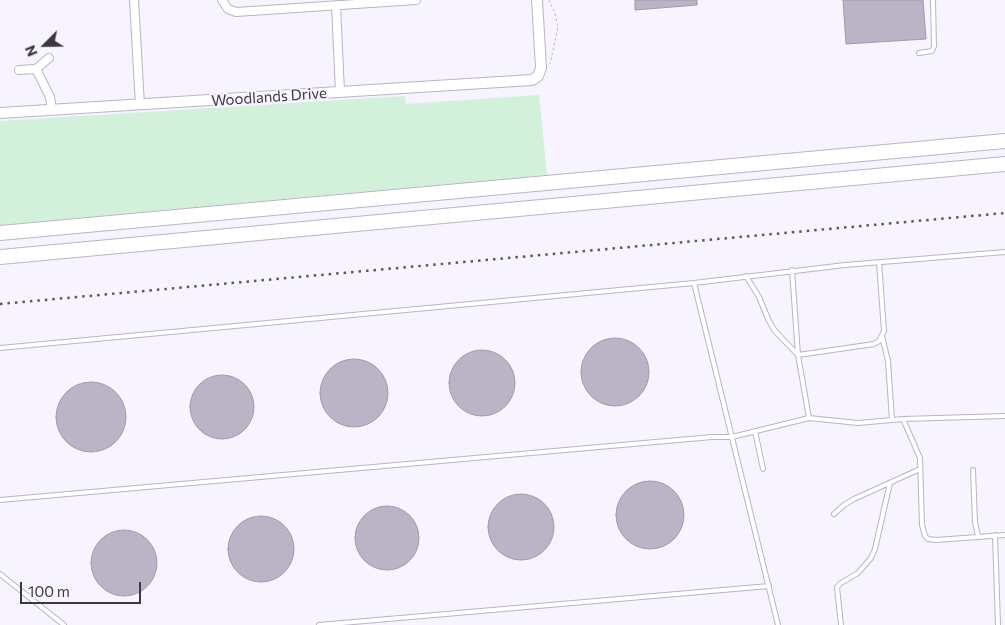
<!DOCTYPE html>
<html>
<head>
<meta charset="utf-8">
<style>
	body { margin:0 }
	#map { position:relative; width:1005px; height:625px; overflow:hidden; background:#f7f3ff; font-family:Commissioner,sans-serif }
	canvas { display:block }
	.north { position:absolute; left:20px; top:20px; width:50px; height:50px; -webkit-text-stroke:4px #f7f3ff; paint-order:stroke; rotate:247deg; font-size:14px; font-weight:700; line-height:20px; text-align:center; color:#3b3840 }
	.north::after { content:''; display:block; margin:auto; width:18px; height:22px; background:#3b3840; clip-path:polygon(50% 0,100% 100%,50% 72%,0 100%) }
	.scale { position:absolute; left:20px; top:582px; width:121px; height:22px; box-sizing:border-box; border:2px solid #3b3840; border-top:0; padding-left:6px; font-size:15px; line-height:18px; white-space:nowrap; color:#3b3840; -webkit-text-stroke:4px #f7f3ff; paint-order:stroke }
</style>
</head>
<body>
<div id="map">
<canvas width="1005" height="625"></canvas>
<div class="north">N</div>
<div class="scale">100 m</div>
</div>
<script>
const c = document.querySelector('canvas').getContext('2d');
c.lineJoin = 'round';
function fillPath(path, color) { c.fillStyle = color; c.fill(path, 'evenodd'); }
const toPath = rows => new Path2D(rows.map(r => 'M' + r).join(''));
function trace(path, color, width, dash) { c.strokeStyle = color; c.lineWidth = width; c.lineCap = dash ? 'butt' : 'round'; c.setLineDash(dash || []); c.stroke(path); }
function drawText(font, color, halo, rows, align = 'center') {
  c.font = font + ' Commissioner,sans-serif'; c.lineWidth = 4.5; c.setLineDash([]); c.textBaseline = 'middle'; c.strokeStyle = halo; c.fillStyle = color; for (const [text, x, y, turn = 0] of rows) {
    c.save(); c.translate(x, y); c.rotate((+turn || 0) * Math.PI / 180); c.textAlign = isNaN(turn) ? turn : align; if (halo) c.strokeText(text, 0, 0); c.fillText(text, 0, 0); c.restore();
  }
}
const green = toPath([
	[539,95,547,175,0,225,0,121,405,96,406,104]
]);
const building = toPath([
	[635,0,697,0,697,5,635,10,635,0],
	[843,0,923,0,926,39,846,44,843,0],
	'581 372a34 34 0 1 1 68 0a34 34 0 1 1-68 0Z',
	'449 383a33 33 0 1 1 66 0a33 33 0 1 1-66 0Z',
	'320 393a34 34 0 1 1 68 0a34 34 0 1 1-68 0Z',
	'190 407a32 32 0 1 1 64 0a32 32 0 1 1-64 0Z',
	'56 417a35 35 0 1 1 70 0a35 35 0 1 1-70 0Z',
	'616 515a34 34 0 1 1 68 0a34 34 0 1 1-68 0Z',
	'488 527a33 33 0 1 1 66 0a33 33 0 1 1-66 0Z',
	'355 538a32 32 0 1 1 64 0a32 32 0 1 1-64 0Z',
	'228 549a33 33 0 1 1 66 0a33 33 0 1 1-66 0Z',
	'91 563a33 33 0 1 1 66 0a33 33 0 1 1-66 0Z'
]);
const path = toPath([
	[549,0,555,13,558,27,550,64]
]);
const service = toPath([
	[919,53,932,51,934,46,933,0],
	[792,270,798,355,809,418],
	[746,276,759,297,769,321,775,331,798,355,874,344,879,341,884,331,879,262],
	[694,283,778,625],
	[882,336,888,361,892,420],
	[0,348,694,283,845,265,1005,252],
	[903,419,920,458,922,525,925,536,928,539,936,540,1005,535],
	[755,431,763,469],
	[973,470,975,522,978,536],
	[0,500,712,437,732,437,809,418,858,423,903,419,1005,416],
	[834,514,844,505,854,499,920,469],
	[995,535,998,625],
	[0,574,64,625],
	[319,625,769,586],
	[841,625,837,587,841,583,858,573,871,558,875,549,890,483]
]);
const minor = toPath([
	[134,0,140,105],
	[222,0,228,9,236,12,416,0],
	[336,5,340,92],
	[36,69,50,97,52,110],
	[19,70,36,69,49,58]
]);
const tertiary = toPath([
	[0,113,532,80,538,76,541,68,537,0]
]);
const motorway = toPath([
	[0,233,1005,141],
	[0,257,1005,164]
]);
const rail = toPath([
	[0,304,1005,213]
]);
const streetNames = [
	["Woodlands Drive",269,97,-4]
];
fillPath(green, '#d2f0da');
fillPath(building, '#bab4c7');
trace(building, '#a09aac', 1);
trace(service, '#bab4c6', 6);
trace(minor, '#bab4c6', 10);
trace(tertiary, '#bab4c6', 12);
trace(motorway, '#bab4c6', 16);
trace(path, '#b9b5c0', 1, [2.5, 2.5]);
trace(service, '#fff', 4);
trace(minor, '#fff', 8);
trace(tertiary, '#fff', 10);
trace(motorway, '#fff', 14);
trace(rail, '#5b5861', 2.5, [2.5, 5]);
drawText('15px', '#3b3840', '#f7f3ff', streetNames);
</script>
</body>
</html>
